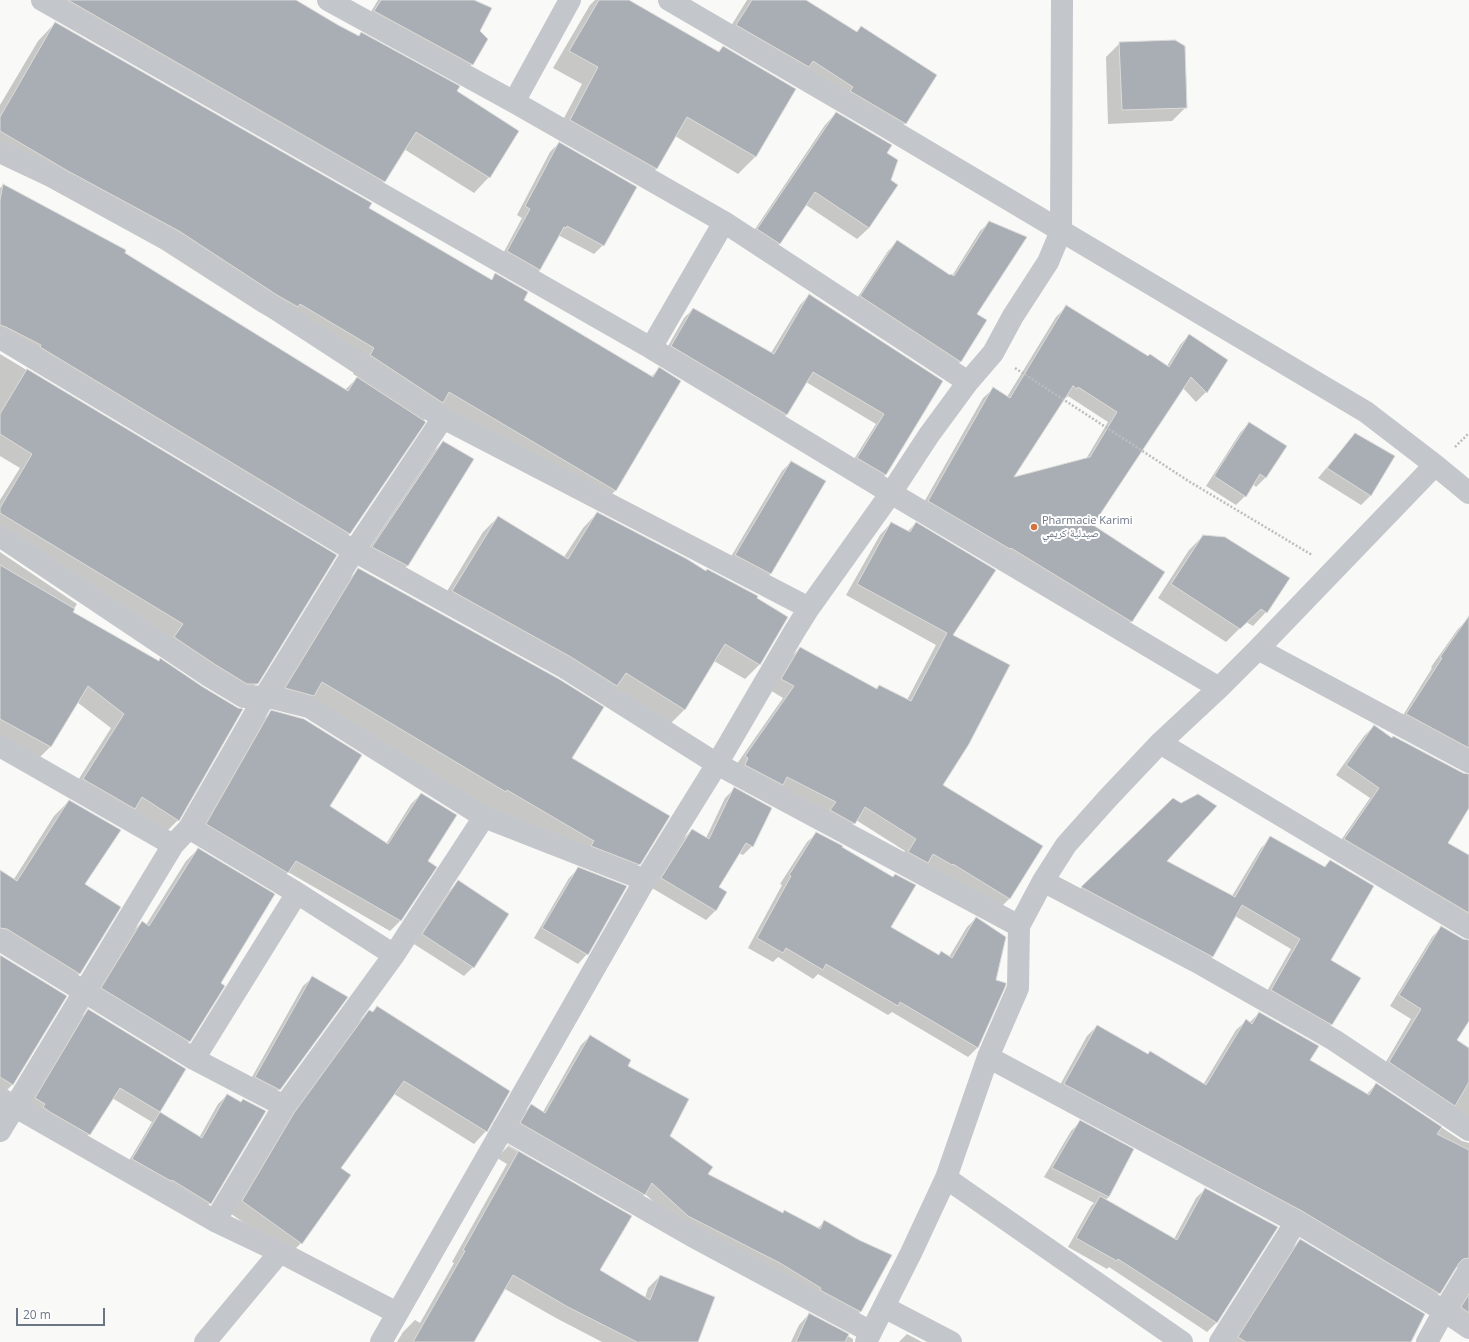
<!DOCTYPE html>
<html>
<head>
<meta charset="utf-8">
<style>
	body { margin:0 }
	#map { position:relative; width:1469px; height:1342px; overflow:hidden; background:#f9f9f7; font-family:"Open Sans",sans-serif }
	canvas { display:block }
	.scale { position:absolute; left:16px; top:1308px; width:89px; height:18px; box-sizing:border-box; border:2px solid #6b7685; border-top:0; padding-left:5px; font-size:12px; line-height:14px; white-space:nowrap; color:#6b7685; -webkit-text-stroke:3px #fff; paint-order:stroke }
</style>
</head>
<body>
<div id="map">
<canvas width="1469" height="1342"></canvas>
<div class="scale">20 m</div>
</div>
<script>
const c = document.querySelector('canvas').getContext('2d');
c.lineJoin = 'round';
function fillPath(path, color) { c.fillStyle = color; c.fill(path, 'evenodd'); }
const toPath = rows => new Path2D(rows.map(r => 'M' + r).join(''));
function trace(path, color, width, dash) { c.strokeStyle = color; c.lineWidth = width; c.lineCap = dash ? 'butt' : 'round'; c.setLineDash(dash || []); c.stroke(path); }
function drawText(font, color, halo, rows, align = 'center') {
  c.font = font + ' "Open Sans","Noto Naskh Arabic",sans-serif'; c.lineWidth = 4; c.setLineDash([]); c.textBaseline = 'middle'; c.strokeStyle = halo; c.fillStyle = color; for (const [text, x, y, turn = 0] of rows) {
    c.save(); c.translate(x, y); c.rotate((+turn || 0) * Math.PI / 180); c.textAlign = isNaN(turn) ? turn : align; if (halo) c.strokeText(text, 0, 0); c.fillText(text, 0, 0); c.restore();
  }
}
const shadow = toPath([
	[37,0,294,0,358,37,361,34,456,91,489,177,474,193,404,149,384,181,369,196],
	[378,0,472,0,479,31,487,39,472,64,463,74,366,20],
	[595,0,627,0,717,53,723,47,795,89,755,157,738,174,675,136,656,169,639,185,554,137,582,84,553,68,590,5],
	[747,0,804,0,856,32,861,27,905,123,891,137,723,39],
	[55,23,490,281,496,275,523,300,651,377,659,369,680,381,615,491,597,509,433,411,423,421,349,534,336,547,0,345,0,188,3,185,123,253,345,390,358,377,353,374,357,366,259,312,161,249,50,188,0,159,0,105,38,41],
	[1120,43,1186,107,1172,121,1108,124,1106,57],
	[836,113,886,153,869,228,857,239,806,205,780,243,768,255,747,241,825,125],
	[559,143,603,245,594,254,558,235,540,270,530,279,499,261,522,218,517,215,550,152],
	[990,222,975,314,985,321,960,362,951,371,852,306,888,251,897,242,950,276,952,276,980,231],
	[809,295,942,381,885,475,876,484,849,467,876,424,806,382,786,415,777,424,663,355,684,318,693,309,771,353,800,305],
	[1066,307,1147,357,1167,366,1180,345,1189,335,1206,392,1196,402,1183,388,1092,525,1131,621,1121,631,919,511,983,398,993,389,1007,397,1056,317],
	[1068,396,1108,422,1086,459,1012,479,1065,397,1066,398],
	[0,354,335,556,257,683,243,697,0,544,0,500,20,468,0,456],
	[1249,423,1266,477,1256,487,1253,484,1245,496,1236,505,1206,486,1240,433],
	[1355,434,1394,456,1370,496,1361,505,1318,478],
	[443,442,472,460,407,566,398,575,364,556,434,451],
	[791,462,770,574,761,583,726,565,782,471],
	[597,513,756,598,787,618,759,665,745,679,714,661,685,709,670,724,438,606,483,532,498,517,564,557,583,528],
	[891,523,907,532,916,523,951,636,942,785,1042,846,1009,899,998,910,897,864,905,851,856,820,843,835,734,768,783,698,770,690,789,659,800,648,876,689,879,686,907,700,936,645,846,595,880,535],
	[1203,536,1266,612,1253,626,1246,622,1226,642,1158,598,1189,550],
	[0,552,77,604,72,612,158,662,178,820,164,834,70,793,111,728,77,702,51,746,37,760,0,740],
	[359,569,571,758,639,864,621,882,574,863,307,701,268,706,341,587],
	[1468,619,1469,620,1469,765,1397,725,1432,668,1431,667,1458,629],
	[271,712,329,806,386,844,411,804,421,794,427,862,435,867,400,921,390,931,288,872,277,883,196,834,261,722],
	[1374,726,1391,739,1463,774,1469,775,1469,806,1447,843,1469,856,1469,931,1335,849,1370,798,1336,775,1364,736],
	[734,789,752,846,743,855,739,853,718,888,726,893,715,911,706,920,652,888,683,839,692,830,706,838,725,798],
	[1173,799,1166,861,1232,896,1261,848,1271,838,1324,867,1330,861,1330,961,1331,1024,1321,1034,1262,1000,1291,949,1235,916,1213,956,1203,966,1072,897],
	[69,801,84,885,119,908,79,974,64,989,0,949,0,871,14,879,54,816],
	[817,833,892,878,895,875,890,927,938,955,941,952,949,957,967,927,976,918,995,980,1005,984,977,1048,968,1057,892,1012,888,1015,818,974,813,979,778,957,773,962,748,948,782,885,780,884,807,842],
	[198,849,189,1041,177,1053,90,1000,130,934,142,922,146,925,186,861],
	[579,868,587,954,578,964,534,938,569,878],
	[458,882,473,967,464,976,414,944,449,891],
	[1442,927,1462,940,1469,941,1469,1019,1456,1041,1469,1049,1469,1133,1380,1072,1411,1019,1390,1006,1432,937],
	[0,956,13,1084,0,1097],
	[313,977,279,1089,270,1098,247,1086,303,986],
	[377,1007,509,1091,486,1131,474,1144,394,1094,339,1169,301,1243,289,1255,230,1213,282,1126,357,1023,370,1011,372,1012],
	[89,1010,185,1069,159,1113,199,1138,218,1104,227,1095,210,1203,201,1212,124,1169,152,1122,112,1098,89,1134,80,1144,26,1107,79,1019],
	[1259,1013,1309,1060,1366,1095,1376,1084,1462,1141,1469,1143,1469,1273,1459,1267,1454,1268,1439,1293,1429,1303,1055,1094,1087,1036,1097,1026,1203,1085,1236,1030,1246,1021,1249,1023],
	[590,1036,626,1067,668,1136,707,1174,782,1213,784,1211,818,1228,825,1221,859,1240,890,1255,860,1312,851,1321,679,1225,645,1194,635,1203,512,1133,522,1114,532,1105,543,1112,581,1045],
	[1080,1122,1109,1197,1105,1200,1174,1239,1196,1198,1205,1189,1216,1323,1207,1332,1109,1267,1107,1269,1068,1247,1091,1206,1094,1203,1044,1177,1071,1131],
	[508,1146,631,1217,599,1270,645,1298,648,1288,660,1276,696,1342,602,1342,556,1318,505,1289,473,1342,397,1342,403,1332,415,1320,420,1323,454,1263,452,1262,507,1164,497,1158],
	[1300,1240,1410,1342,1232,1342,1291,1249],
	[1469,1289,1469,1331,1452,1318],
	[809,1314,853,1339,853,1342,791,1342,799,1325],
	[907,1334,922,1342,899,1342]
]);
const building = toPath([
	[68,0,296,0,338,25,359,36,361,32,460,86,457,91,519,131,490,178,416,132,385,182,68,0],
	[381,0,474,0,492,8,480,31,488,39,473,65,374,11,381,0],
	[599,0,629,0,719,52,723,46,796,89,756,157,687,117,657,169,570,120,598,67,569,51,599,0],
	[752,0,806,0,857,32,861,26,937,75,906,124,850,91,853,87,813,61,809,67,736,25,752,0],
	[55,22,372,203,369,208,492,280,495,273,528,292,524,300,653,377,659,367,681,381,616,491,449,392,443,403,370,355,374,348,300,304,298,307,277,295,179,231,68,171,0,131,0,117,55,22],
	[1175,40,1185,46,1187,108,1122,110,1119,42,1175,40],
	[836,112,892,145,887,153,898,160,891,180,898,185,869,228,815,192,780,244,757,229,836,112],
	[559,142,637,187,604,246,567,226,566,228,564,227,540,270,507,251,530,209,525,206,559,142],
	[3,184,126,250,125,253,348,391,357,377,426,422,350,534,40,347,41,345,6,327,0,325,0,200,3,184],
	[989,221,1027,237,977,314,987,320,961,362,860,296,897,240,950,275,951,274,954,276,989,221],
	[809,294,943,381,886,475,857,458,884,414,813,372,787,415,671,346,693,308,774,354,809,294],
	[1066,305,1148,356,1150,354,1169,367,1189,334,1228,360,1207,393,1191,377,1093,525,1165,572,1132,622,1011,548,1010,549,928,501,993,387,1010,398,1066,305],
	[1073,386,1077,389,1078,387,1117,412,1090,457,1014,477,1073,386],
	[27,369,337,555,258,684,247,684,216,665,174,637,183,624,0,513,0,508,32,454,0,434,0,414,27,369],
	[1249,422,1287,446,1266,478,1260,474,1246,497,1214,476,1249,422],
	[1355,433,1395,456,1371,496,1327,468,1355,433],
	[443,441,474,459,408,566,372,547,443,441],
	[791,461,826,481,771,574,735,555,791,461],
	[597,512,687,559,706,571,707,569,758,596,757,598,788,617,760,665,725,644,685,710,626,673,617,686,571,657,452,591,498,516,568,559,597,512],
	[891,522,910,532,916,522,996,570,953,635,1010,665,969,744,943,785,1043,846,1010,899,953,864,952,865,933,854,928,863,908,852,916,839,865,807,855,824,830,810,836,802,787,777,783,785,745,765,748,758,745,756,794,686,781,679,800,647,877,689,879,685,911,701,947,633,857,584,891,522],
	[1203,535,1225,537,1290,578,1267,613,1261,609,1240,629,1171,584,1203,535],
	[0,565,75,609,73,612,159,661,160,658,203,687,238,708,243,709,179,821,142,797,135,809,83,779,124,714,88,686,51,747,0,719,0,565],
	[358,568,559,679,604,707,572,758,670,816,640,865,591,846,594,841,507,790,506,792,322,682,314,696,285,688,358,568],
	[1469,616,1469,748,1406,714,1442,658,1440,657,1469,616],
	[271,710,304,719,362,755,330,806,388,844,421,793,457,815,428,861,437,867,401,921,296,861,288,873,206,824,271,710],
	[1374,725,1392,738,1393,736,1463,773,1469,774,1469,808,1448,843,1469,855,1469,913,1344,839,1379,788,1346,765,1374,725],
	[734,787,772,808,753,847,746,843,719,887,727,892,716,911,661,878,692,829,709,839,734,787],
	[1198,794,1217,806,1167,861,1235,897,1270,836,1325,867,1330,860,1374,886,1331,960,1361,978,1332,1025,1271,990,1300,939,1242,905,1213,957,1081,887,1173,798,1181,803,1198,794],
	[69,800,121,830,85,884,121,907,80,974,7,929,0,928,0,870,17,881,69,800],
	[816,832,843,846,842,847,893,877,895,874,916,885,891,927,939,955,941,951,952,958,976,917,1006,937,996,980,1006,983,1006,985,978,1048,900,1002,898,1006,826,964,823,970,786,948,783,953,757,938,791,876,789,875,816,832],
	[198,848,275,894,221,983,225,986,190,1042,101,988,142,921,149,926,198,848],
	[578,867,627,886,588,955,542,928,578,867],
	[458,880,509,914,474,968,422,934,458,880],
	[1441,926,1463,939,1469,940,1469,1021,1457,1040,1469,1048,1469,1082,1455,1106,1389,1062,1421,1009,1399,995,1441,926],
	[0,955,67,996,13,1085,0,1077,0,955],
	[312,976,348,997,280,1090,255,1077,312,976],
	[377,1006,510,1091,487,1132,404,1081,341,1168,351,1175,302,1244,242,1201,294,1113,369,1010,373,1012,377,1006],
	[88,1009,186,1069,160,1112,120,1088,90,1135,50,1112,43,1107,45,1104,35,1098,88,1009],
	[1259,1012,1319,1046,1310,1060,1369,1095,1376,1083,1442,1127,1437,1134,1469,1150,1469,1258,1463,1259,1459,1263,1440,1294,1302,1211,1064,1084,1097,1025,1148,1054,1150,1051,1206,1085,1246,1019,1252,1024,1259,1012],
	[590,1035,631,1060,628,1066,689,1099,670,1136,713,1167,708,1174,783,1213,784,1210,820,1229,824,1220,859,1240,892,1255,861,1312,820,1290,821,1288,780,1263,688,1216,652,1183,645,1195,520,1123,531,1104,545,1113,590,1035],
	[227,1094,241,1102,243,1099,266,1111,211,1204,172,1180,171,1181,132,1159,160,1112,202,1138,227,1094],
	[1080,1120,1134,1149,1109,1197,1052,1168,1080,1120],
	[508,1145,632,1216,600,1270,650,1300,660,1275,715,1297,698,1342,637,1342,568,1307,513,1275,474,1342,413,1342,465,1251,463,1250,518,1152,508,1145],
	[1205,1188,1278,1227,1217,1323,1118,1259,1117,1261,1076,1238,1100,1196,1177,1240,1205,1188],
	[1300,1239,1425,1314,1411,1342,1246,1342,1238,1337,1300,1239],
	[1469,1294,1469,1313,1461,1307,1469,1294],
	[809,1313,849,1334,845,1342,796,1342,809,1313]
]);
const path = toPath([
	[1015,368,1190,482,1312,555],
	[1455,447,1469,433]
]);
const street = toPath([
	[42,0,651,348,891,493,1219,688],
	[328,0,514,102,724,222,968,382],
	[669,0,878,122,1366,412,1435,465,1469,493],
	[514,102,570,0],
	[0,152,53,177,173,242,443,418,809,608],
	[0,338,354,551,565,668,717,764,1019,926],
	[651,348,724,222],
	[0,536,209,676,244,697,265,696,309,707,484,817,645,880],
	[1258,649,1469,762],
	[1160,743,1469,928],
	[0,746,173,845],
	[189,828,297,893,394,955],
	[1043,881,1197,962,1334,1040,1469,1130],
	[0,940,194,1059,284,1106],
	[988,1057,1296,1222,1444,1311,1469,1328],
	[194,1059,297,893],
	[0,1098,215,1221,280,1252,397,1313],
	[503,1128,692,1236,871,1332],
	[0,1131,173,845,189,828,265,696,354,551,443,418],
	[946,1178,1182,1342],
	[215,1221,284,1106,394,955,484,817],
	[884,1307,951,1342],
	[205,1342,280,1252],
	[381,1342,645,880,717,764,794,632,809,608,891,493,929,435,968,382,993,353,1013,316,1048,262,1061,231,1062,0],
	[866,1342,911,1253,946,1178,988,1057,1018,988,1019,926,1043,881,1066,845,1108,798,1160,743,1219,688,1258,649,1435,465],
	[1220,1342,1296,1222],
	[1427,1342,1444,1311,1469,1270]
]);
const markers = [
	[1034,527,4,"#d4743c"]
];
const poiNames = [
	["Pharmacie Karimi",1042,521],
	["صيدلية كريمي",1042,534]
];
fillPath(shadow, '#0003');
fillPath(building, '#a9aeb5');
trace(building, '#dbdbd9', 1);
trace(path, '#bbbdc0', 2.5, [2, 2]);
trace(street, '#c3c6ca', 22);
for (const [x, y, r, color] of markers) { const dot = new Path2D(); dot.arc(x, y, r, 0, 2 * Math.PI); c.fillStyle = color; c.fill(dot); trace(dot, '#fff', 1.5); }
drawText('11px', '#6b7685', '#fff', poiNames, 'left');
</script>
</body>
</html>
